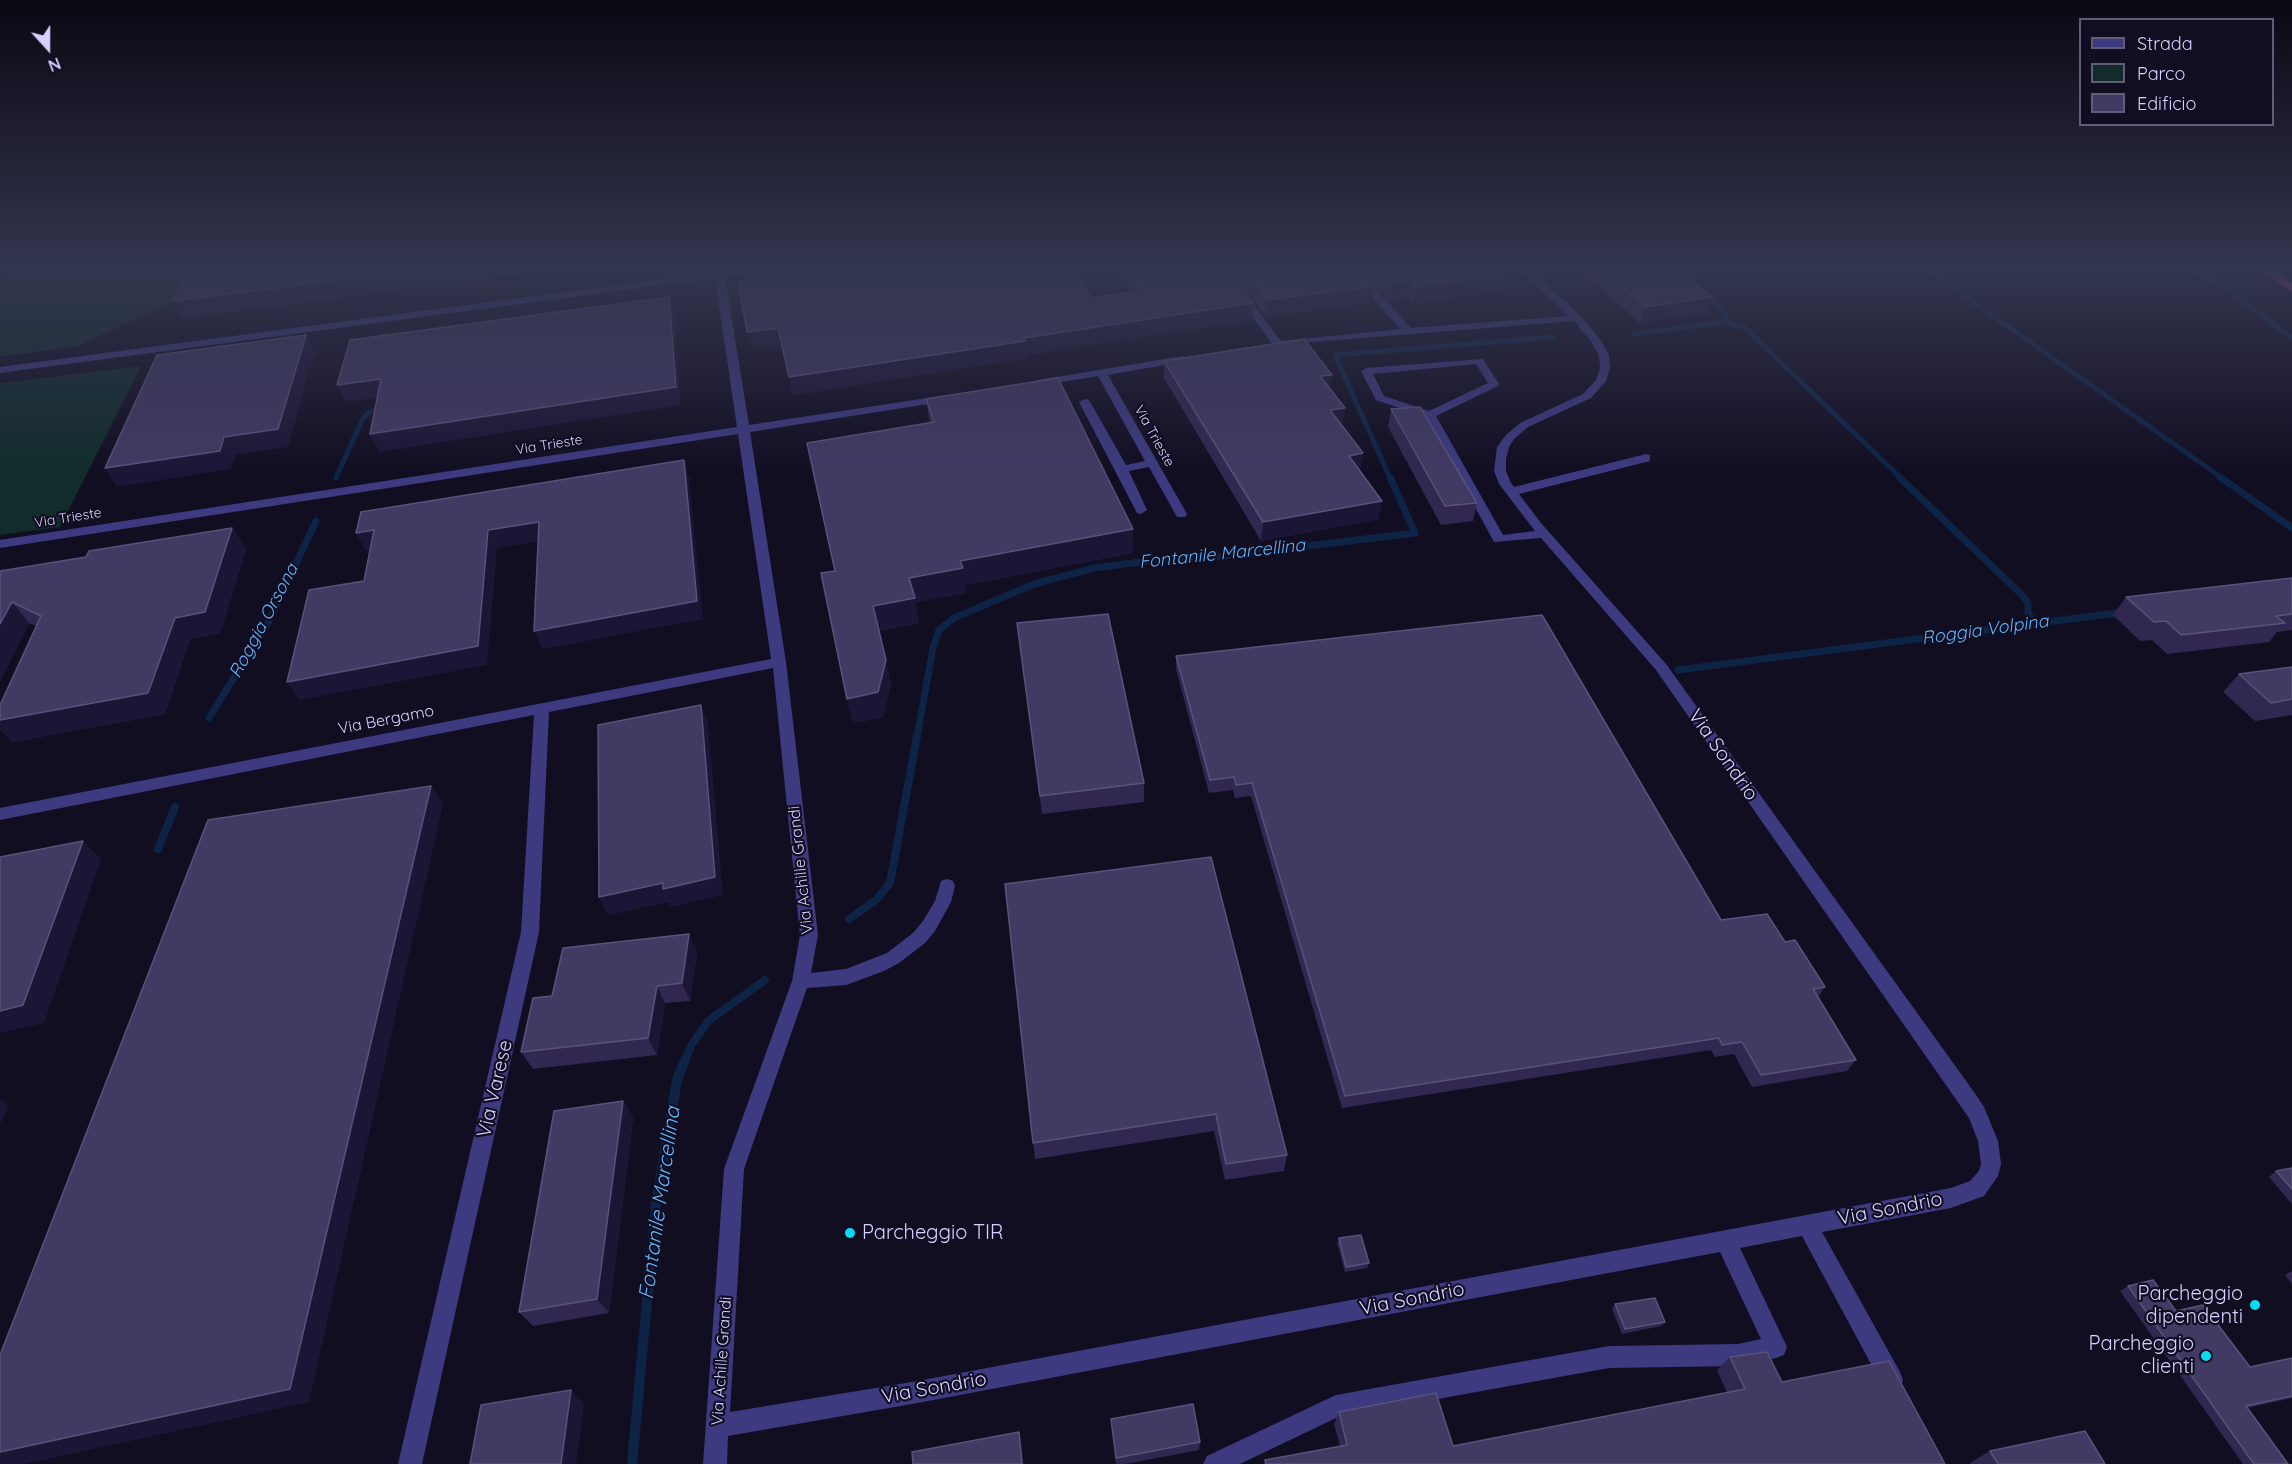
<!DOCTYPE html>
<html>
<head>
<meta charset="utf-8">
<style>
	body { margin:0 }
	#map { position:relative; width:2292px; height:1464px; overflow:hidden; background:#120e22; font-family:Quicksand,sans-serif }
	canvas { display:block }
	.legend { position:absolute; left:2079px; top:18px; width:195px; height:108px; box-sizing:border-box; background:#120e22; border:2px solid #605c7a; margin:0; padding:8px 10px; list-style:none; font-size:18px; color:#d6d1fe }
	.legend li { display:flex; align-items:center; gap:12px; height:30px }
	.legend b { width:30px; border:2px solid #605c7a }
	.north { position:absolute; left:18px; top:18px; width:60px; height:60px; -webkit-text-stroke:4px #120e22; paint-order:stroke; rotate:159deg; font-size:16px; font-weight:700; line-height:24px; text-align:center; color:#d6d1fe }
	.north::after { content:''; display:block; margin:auto; width:21px; height:27px; background:#d6d1fe; clip-path:polygon(50% 0,100% 100%,50% 72%,0 100%) }
</style>
</head>
<body>
<div id="map">
<canvas width="2292" height="1464"></canvas>
<ul class="legend">
<li><b style="height:8px;background:#3d3a80"></b>Strada</li>
<li><b style="height:16px;background:#112c2b"></b>Parco</li>
<li><b style="height:16px;background:#413a63"></b>Edificio</li>
</ul>
<div class="north">N</div>
</div>
<script>
const c = document.querySelector('canvas').getContext('2d');
c.lineJoin = 'round';
function fillPath(path, color) { c.fillStyle = color; c.fill(path, 'evenodd'); }
const toPath = rows => new Path2D(rows.map(r => 'M' + r).join(''));
function trace(path, color, width, dash) { c.strokeStyle = color; c.lineWidth = width; c.lineCap = dash ? 'butt' : 'round'; c.setLineDash(dash || []); c.stroke(path); }
function drawText(font, color, halo, rows, align = 'center') {
  c.font = font + ' Quicksand,sans-serif'; c.lineWidth = 4.5; c.setLineDash([]); c.textBaseline = 'middle'; c.strokeStyle = halo; c.fillStyle = color; for (const [text, x, y, turn = 0] of rows) {
    c.save(); c.translate(x, y); c.rotate((+turn || 0) * Math.PI / 180); c.textAlign = isNaN(turn) ? turn : align; if (halo) c.strokeText(text, 0, 0); c.fillText(text, 0, 0); c.restore();
  }
}
const green = toPath([
	[13,269,188,269,173,302,78,346,0,357,0,282],
	[141,366,60,527,0,535,0,383]
]);
const streamFar3 = toPath([
	[1927,269,2222,478],
	[2193,269,2237,296,2292,338],
	[1723,322,1744,327,1901,478],
	[1634,334,1723,322,1727,316,1705,294],
	[336,478,363,418,370,412,384,409],
	[1390,478,1335,355,1553,337]
]);
const streamFar2 = toPath([
	[1899,477,2022,595,2028,603,2028,613,2034,624],
	[2220,477,2292,528],
	[1678,670,2124,612],
	[209,718,268,623,316,521],
	[917,737,933,648,939,630,954,618,1034,584,1094,568,1179,557,1216,557,1415,533,1390,477]
]);
const streamFar1 = toPath([
	[158,849,175,807],
	[849,919,876,900,890,883,917,736],
	[685,1061,691,1046,708,1021,765,980]
]);
const stream = toPath([
	[632,1464,656,1204,677,1080,685,1060]
]);
const minor = toPath([
	[714,269,767,269,725,277,749,425,947,395,953,398,947,401,750,432,786,662,818,935,811,973,846,969,887,953,913,933,923,921,935,901,941,881,947,879,953,881,955,886,951,902,935,931,925,943,899,963,884,971,846,985,807,988,744,1169,730,1412,912,1382,1951,1188,1970,1181,1979,1171,1981,1164,1978,1141,1969,1118,1656,670,1541,538,1494,542,1426,417,1376,400,1361,371,1366,368,1483,359,1499,384,1498,386,1436,416,1503,535,1535,531,1499,484,1494,471,1497,447,1506,435,1520,423,1583,394,1596,380,1600,368,1599,355,1590,340,1574,321,1311,342,1278,347,1274,346,1217,269,1227,269,1281,341,1400,329,1347,269,1358,269,1411,328,1568,316,1519,269,1530,269,1581,316,1600,339,1609,355,1610,368,1606,381,1591,398,1528,427,1514,439,1509,447,1506,459,1506,471,1511,483,1514,487,1646,454,1650,455,1650,461,1519,494,1541,523,1666,664,1974,1092,1984,1107,1998,1141,2001,1164,1998,1176,1984,1196,1951,1208,1822,1232,1900,1372,1903,1380,1900,1388,1892,1391,1884,1388,1802,1236,1740,1248,1787,1347,1784,1355,1776,1358,1738,1366,1609,1368,1338,1417,1240,1464,1203,1464,1207,1456,1336,1395,1609,1346,1738,1344,1761,1339,1720,1252,912,1404,728,1436,727,1464,703,1464,724,1169,792,981,800,935,773,668,549,712,539,932,422,1464,398,1464,521,932,534,715,0,820,0,808,771,659,738,434,0,548,0,540,737,427,715,278,0,373,0,367,715,272,714,269],
	[1476,364,1488,383,1429,411,1384,396,1373,374,1476,364],
	[1183,356,1188,359,1187,361,1108,375,1187,514,1185,517,1177,517,1149,467,1129,471,1147,510,1141,514,1137,513,1079,402,1085,399,1089,400,1126,465,1145,461,1098,376,1038,386,1033,383,1038,380,1183,356]
]);
const highway = toPath([
	[2259,269,2273,269,2292,283,2292,292,2259,269]
]);
const wall = toPath([
	[1116,269,1228,269,1252,320,1026,355,1027,358,793,395,782,345,752,349,747,332,1091,298,1130,292],
	[1230,269,1361,269,1376,286,1373,302,1266,317],
	[1361,269,1504,269,1505,290,1413,304,1407,297,1389,300],
	[1579,269,1682,269,1693,279,1693,281,1712,297,1707,313,1640,323],
	[1164,361,1332,375,1330,389,1345,408,1342,425,1379,519,1261,541,1164,378],
	[926,399,1133,553,965,585,966,593,915,602,919,623,879,631,891,684,883,717,853,723,835,571,930,423],
	[1391,409,1477,503,1473,521,1441,525,1388,427],
	[232,528,246,549,220,633,190,639,165,714,12,742,0,729,0,705,36,626,29,623,0,681,0,571,86,557],
	[2292,578,2292,630,2277,632,2269,642,2167,654,2152,640,2140,641,2113,615,2126,597],
	[1017,623,1144,783,1144,802,1042,814],
	[1176,656,1721,920,1785,942,1825,987,1818,997,1856,1060,1847,1071,1752,1087,1734,1054,1715,1057,1711,1050,1342,1108,1251,796,1235,798,1233,790,1209,793,1176,669],
	[2292,667,2292,715,2255,721,2223,692,2239,674],
	[1005,884,1287,1155,1284,1171,1225,1180,1214,1131,1035,1159],
	[697,952,690,1001,665,1003,657,1055,533,1069,521,1052],
	[623,1101,633,1118,609,1313,533,1326,519,1312],
	[2292,1168,2292,1204,2269,1177,2276,1171],
	[1339,1238,1369,1263,1367,1268,1345,1272,1337,1243],
	[2292,1271,2292,1284,2285,1275],
	[2128,1286,2250,1367,2292,1358,2292,1398,2247,1408,2288,1464,2243,1464,2120,1291],
	[1615,1304,1665,1322,1661,1326,1622,1334,1612,1309],
	[1730,1357,1945,1464,1264,1464,1265,1460,1340,1446,1334,1424,1339,1412,1453,1446,1727,1393,1717,1370],
	[1112,1427,1200,1442,1199,1450,1125,1464,1116,1464],
	[1990,1451,2105,1464,1971,1464,1970,1463]
]);
const shadedWall = toPath([
	[426,269,564,269,183,318,173,301],
	[1508,273,1505,290,1413,304,1416,287],
	[1410,280,1407,297,1389,300,1391,283],
	[1376,286,1373,302,1266,317,1267,300],
	[669,297,674,314,681,405,379,452,370,434],
	[1712,297,1707,313,1640,323,1645,307],
	[1253,303,1252,320,1026,355,1027,358,793,395,789,377,1024,338],
	[778,328,782,345,752,349,747,332],
	[306,335,315,352,288,447,235,455,231,469,117,487,105,468,224,437],
	[1332,375,1330,392,1320,376],
	[381,379,390,396,346,402,337,385],
	[1345,408,1342,425,1330,410],
	[1363,453,1360,471,1349,456],
	[684,460,689,478,703,619,543,649,534,631],
	[1382,501,1379,519,1261,541,1263,522],
	[539,522,547,540,497,548,487,665,299,700,287,682,488,530],
	[232,528,246,549,220,633,190,639,165,714,12,742,0,729,0,720,175,618],
	[1133,529,1133,553,965,585,966,593,915,602,919,623,878,631,873,606,909,578,960,561],
	[374,530,384,548,366,551,356,533],
	[12,602,29,623,0,681,0,624],
	[886,660,891,684,883,717,853,723,847,699],
	[701,705,708,723,723,895,671,907,669,902,608,915,599,897,663,883],
	[431,786,443,804,309,1402,24,1464,0,1464,0,1452],
	[83,841,101,859,44,1023,0,1033,0,1011],
	[689,934,697,952,690,1001,682,983],
	[657,986,665,1003,657,1055,648,1038],
	[0,1099,9,1106,0,1124],
	[623,1101,633,1118,609,1313,597,1299],
	[571,1390,584,1403,576,1464,561,1464],
	[1019,1432,1022,1444,1024,1464,1022,1464]
]);
const building = toPath([
	[188,269,426,269,173,301,188,269],
	[796,269,1075,269,1091,298,1140,291,1126,269,1228,269,1253,303,1024,338,1025,341,789,377,778,328,747,332,738,282,748,280,747,276,796,269],
	[1244,269,1361,269,1376,286,1267,300,1244,269],
	[1379,269,1504,269,1508,273,1416,287,1410,280,1391,283,1379,269],
	[1601,269,1682,269,1693,279,1690,279,1712,297,1645,307,1601,269],
	[669,297,676,387,370,434,381,379,337,385,350,340,669,297],
	[306,335,278,429,224,437,220,451,105,468,157,355,306,335],
	[1304,339,1332,375,1320,376,1345,408,1330,410,1363,453,1349,456,1382,501,1263,522,1164,361,1304,339],
	[1058,378,1133,529,960,561,963,568,909,578,915,598,873,606,886,660,878,692,847,699,821,573,835,571,807,443,934,422,926,399,1058,378],
	[1420,407,1477,503,1445,506,1391,409,1420,407],
	[684,460,697,601,534,631,539,522,488,530,478,646,287,682,309,590,364,581,374,530,356,533,361,512,684,460],
	[232,528,205,612,175,618,148,693,0,720,0,705,41,616,12,602,0,624,0,571,86,557,89,551,232,528],
	[2292,578,2292,614,2276,616,2285,623,2181,635,2166,621,2154,622,2126,597,2292,578],
	[1108,614,1144,783,1040,796,1017,623,1108,614],
	[1542,615,1721,920,1767,914,1785,942,1795,940,1825,987,1813,989,1856,1060,1761,1075,1742,1042,1722,1045,1719,1038,1345,1096,1252,783,1236,785,1234,777,1210,780,1176,656,1542,615],
	[2292,667,2292,699,2271,703,2239,674,2292,667],
	[701,705,715,877,663,889,663,883,599,897,598,725,701,705],
	[431,786,290,1389,0,1452,0,1355,208,820,431,786],
	[83,841,23,1005,0,1011,0,857,83,841],
	[1211,857,1287,1155,1226,1164,1216,1114,1033,1143,1005,884,1211,857],
	[689,934,682,983,657,986,648,1038,521,1052,533,998,552,996,563,948,689,934],
	[623,1101,597,1299,519,1312,554,1111,623,1101],
	[2292,1168,2292,1189,2276,1171,2292,1168],
	[1361,1235,1369,1263,1346,1267,1339,1238,1361,1235],
	[2153,1280,2176,1311,2203,1305,2250,1367,2292,1358,2292,1396,2246,1406,2288,1464,2254,1464,2128,1286,2153,1280],
	[1655,1298,1665,1322,1625,1329,1615,1304,1655,1298],
	[1767,1352,1782,1382,1889,1361,1945,1464,1266,1464,1265,1460,1347,1445,1339,1412,1436,1393,1453,1446,1745,1389,1730,1357,1767,1352],
	[571,1390,561,1464,470,1464,481,1405,571,1390],
	[1193,1404,1200,1442,1116,1458,1111,1419,1193,1404],
	[2085,1431,2105,1464,1998,1464,1990,1451,2085,1431],
	[1019,1432,1022,1464,913,1464,912,1452,1019,1432]
]);
const markers = [
	[850,1233,6,"#06ddf5"],
	[2255,1305,6,"#06ddf5"],
	[2206,1356,6,"#06ddf5"]
];
const farStreetnames = [
	["Via Trieste",1154,436,61],
	["Via Trieste",549,445,-9],
	["Via Trieste",68,518,-9]
];
const streetNames = [
	["Via Bergamo",386,720,-11],
	["Via Achille Grandi",801,870,-96],
	["Via Achille Grandi",722,1361,-86]
];
const waterNames = [
	["Fontanile Marcellina",1222,554,-6],
	["Roggia Orsona",264,621,-62],
	["Roggia Volpina",1985,630,-8]
];
const nearStreetnames = [
	["Via Sondrio",1723,755,55],
	["Via Varese",495,1089,-77],
	["Via Sondrio",1890,1209,-11],
	["Via Sondrio",1412,1299,-11],
	["Via Sondrio",934,1388,-10]
];
const nearPoinames = [
	["Parcheggio TIR",862,1233,"left"],
	["Parcheggio",2243,1294],
	["dipendenti",2243,1317],
	["Parcheggio",2194,1344],
	["clienti",2194,1367]
];
const nearWaternames = [
	["Fontanile Marcellina",660,1203,-82]
];
fillPath(green, '#112c2b');
trace(streamFar3, '#0e2447', 5);
trace(streamFar2, '#0e2447', 7);
trace(streamFar1, '#0e2447', 8);
trace(stream, '#0e2447', 10);
fillPath(minor, '#3d3a80');
fillPath(highway, '#fb4fa1');
fillPath(wall, '#302850');
fillPath(shadedWall, '#1c1636');
fillPath(building, '#413a63');
trace(building, '#59527b', 1.5);
const sky = c.createLinearGradient(0, 0, 0, 474);
sky.addColorStop(0, '#0a0813');
sky.addColorStop(0.57, '#33364f');
sky.addColorStop(1, '#33364f00');
c.fillStyle = sky;
c.fillRect(0, 0, 2292, 474);
for (const [x, y, r, color] of markers) { const dot = new Path2D(); dot.arc(x, y, r, 0, 2 * Math.PI); c.fillStyle = color; c.fill(dot); trace(dot, '#120e22', 2); }
drawText('14px', '#d6d1fe', '#120e22', farStreetnames);
drawText('16px', '#d6d1fe', '#120e22', streetNames);
drawText('italic 18px', '#61b4fb', '#120e22', waterNames);
drawText('20px', '#d6d1fe', '#120e22', nearStreetnames);
drawText('20px', '#d6d1fe', '#120e22', nearPoinames, 'right');
drawText('italic 21px', '#61b4fb', '#120e22', nearWaternames);
</script>
</body>
</html>
